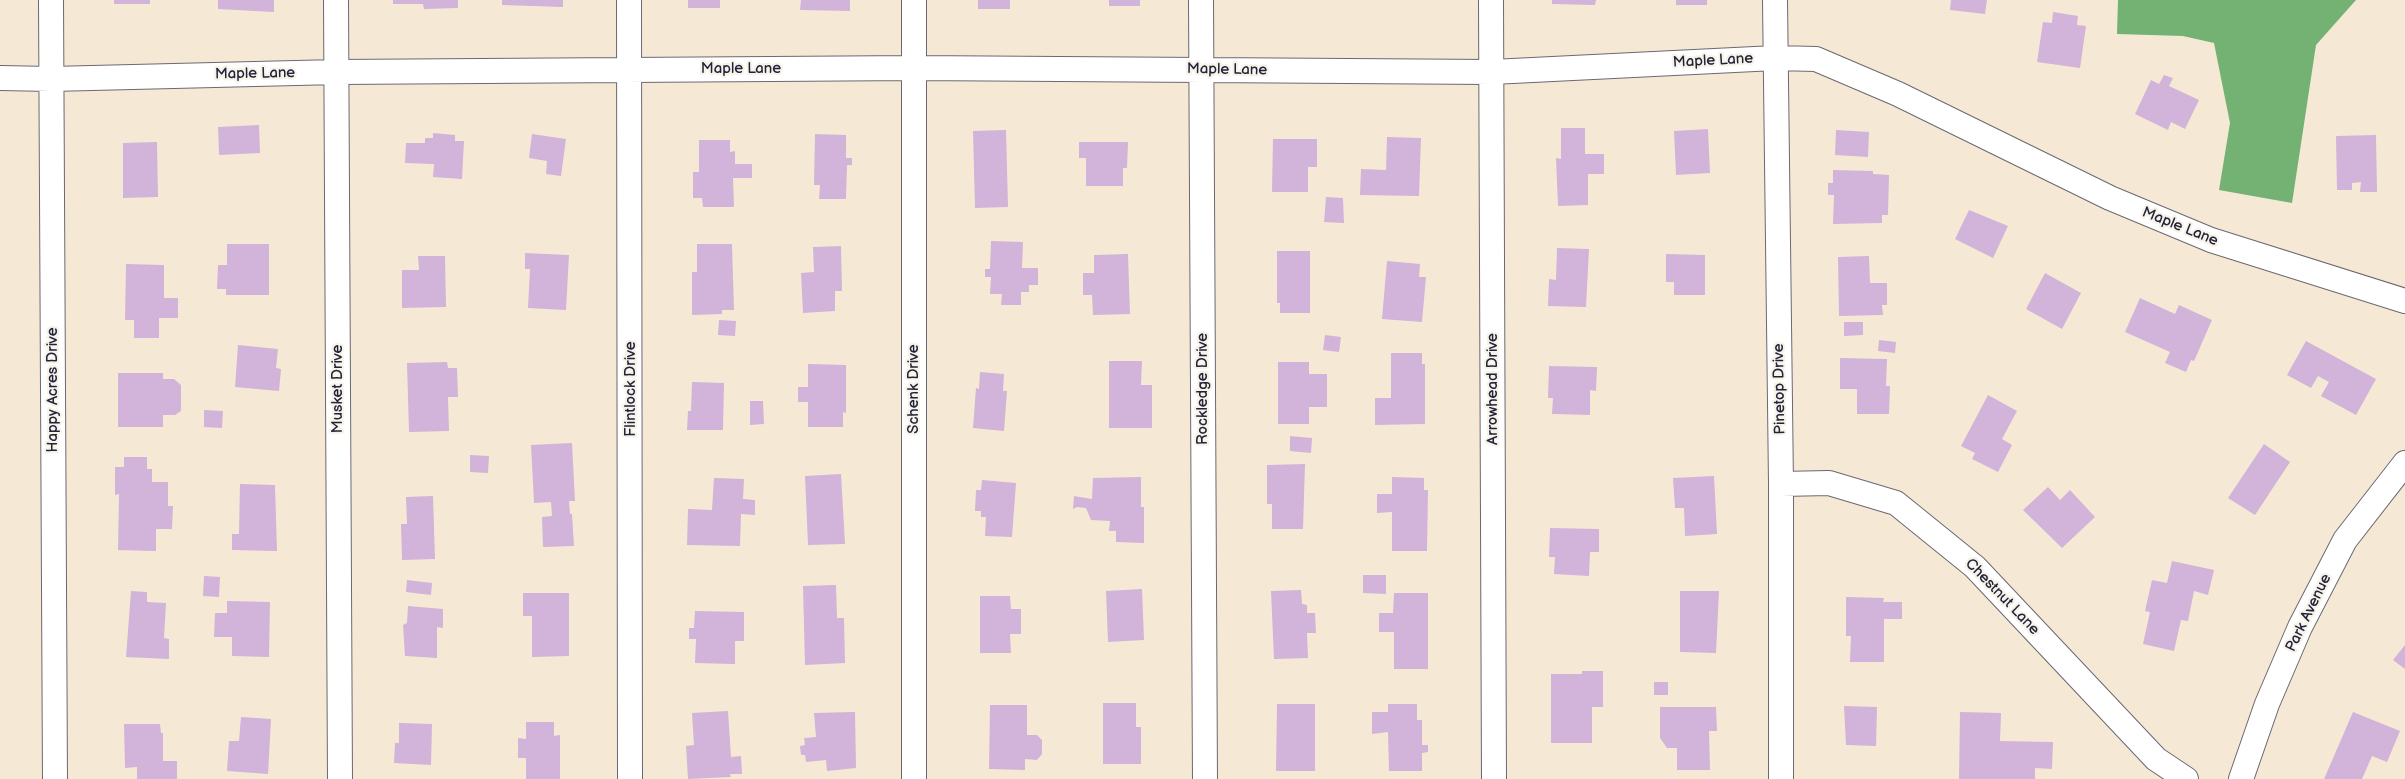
<!DOCTYPE html>
<html>
<head>
<meta charset="utf-8">
<style>
	body { margin:0 }
	canvas { display:block; background:#f5e9d5 }
</style>
</head>
<body>
<canvas width="2405" height="779"></canvas>
<script>
const c = document.querySelector('canvas').getContext('2d');
c.lineJoin = 'round';
function fillPath(path, color) { c.fillStyle = color; c.fill(path, 'evenodd'); }
const toPath = rows => new Path2D(rows.map(r => 'M' + r).join(''));
function trace(path, color, width, dash) { c.strokeStyle = color; c.lineWidth = width; c.lineCap = dash ? 'butt' : 'round'; c.setLineDash(dash || []); c.stroke(path); }
function drawText(font, color, halo, rows, align = 'center') {
  c.font = font + ' "Balsamiq Sans",sans-serif'; c.lineWidth = 4.5; c.setLineDash([]); c.textBaseline = 'middle'; c.strokeStyle = halo; c.fillStyle = color; for (const [text, x, y, turn = 0] of rows) {
    c.save(); c.translate(x, y); c.rotate((+turn || 0) * Math.PI / 180); c.textAlign = isNaN(turn) ? turn : align; if (halo) c.strokeText(text, 0, 0); c.fillText(text, 0, 0); c.restore();
  }
}
const forest = toPath([
	[2118,0,2356,0,2316,45,2292,203,2219,190,2230,123,2214,43,2183,36,2117,34]
]);
const building = toPath([
	[114,0,150,0,150,4,114,4],
	[218,0,274,0,274,12,218,9],
	[393,0,458,0,458,8,424,9,423,4,393,4],
	[502,0,563,0,563,7,502,5],
	[688,0,720,0,720,8,688,8],
	[801,0,850,0,850,11,800,10],
	[978,0,1010,0,1010,9,978,9],
	[1109,0,1140,0,1140,6,1109,6],
	[1552,0,1596,0,1595,5,1552,4],
	[1676,0,1707,0,1707,5,1676,5],
	[1951,0,1987,0,1985,14,1950,10],
	[2053,12,2078,16,2077,25,2086,26,2080,68,2037,62,2043,22,2052,23],
	[2164,75,2173,78,2169,86,2199,100,2185,129,2171,122,2168,130,2135,114,2151,80,2159,84],
	[259,125,260,153,219,155,218,127],
	[1561,128,1585,128,1585,154,1604,154,1604,174,1588,174,1588,205,1558,206,1556,158,1561,159],
	[1708,129,1710,173,1676,175,1674,131],
	[1006,130,1008,207,975,208,973,131],
	[1836,130,1869,132,1868,157,1835,155],
	[433,133,455,135,455,141,464,141,462,179,433,177,434,164,405,163,406,143,425,143,425,138,433,138],
	[532,134,566,139,561,176,546,174,547,161,529,158],
	[815,134,846,135,846,158,852,158,852,165,847,165,846,199,819,199,820,185,814,185],
	[2376,135,2377,192,2360,192,2361,182,2352,183,2352,190,2337,190,2336,136],
	[1387,137,1421,138,1419,196,1360,195,1361,169,1386,170],
	[1273,139,1317,139,1317,167,1308,167,1308,192,1272,192],
	[699,140,730,140,730,152,735,151,735,164,752,164,752,178,733,178,734,207,703,207,702,198,693,198,693,172,699,172],
	[157,142,158,197,123,198,123,143],
	[1079,142,1128,142,1127,168,1123,168,1123,186,1086,186,1086,158,1079,158],
	[1833,170,1873,171,1873,174,1889,175,1888,215,1882,215,1882,223,1833,224,1834,195,1828,195,1828,183,1833,183],
	[1326,197,1343,198,1344,223,1324,222],
	[1969,210,2008,226,1993,258,1955,239],
	[991,241,1023,242,1022,268,1038,268,1038,285,1029,285,1029,292,1021,292,1021,305,1001,305,1002,294,990,294,991,277,985,277,985,269,990,269],
	[227,244,269,244,269,295,226,295,226,289,217,289,218,265,227,265],
	[697,244,732,244,734,310,722,310,722,314,692,315,692,272,697,272],
	[841,246,842,291,835,291,835,311,803,313,801,273,814,272,813,247],
	[1557,248,1589,249,1586,307,1548,306,1549,279,1556,280],
	[1277,251,1310,251,1310,313,1280,313,1280,303,1277,303],
	[525,253,569,255,566,310,528,308,530,269,525,269],
	[1128,254,1130,314,1093,315,1092,295,1083,295,1083,273,1094,273,1094,255],
	[1666,254,1705,255,1705,295,1674,295,1674,282,1666,282],
	[418,256,445,256,446,307,402,308,402,270,419,270],
	[1869,256,1870,283,1887,283,1887,305,1882,305,1883,315,1839,316,1838,257],
	[1387,261,1420,264,1419,277,1426,277,1422,322,1382,319],
	[126,264,164,265,164,298,178,298,178,318,159,318,159,338,134,338,134,320,125,320],
	[2045,273,2081,293,2062,329,2026,309],
	[2140,298,2175,314,2179,305,2212,320,2194,361,2191,360,2186,372,2165,363,2170,352,2125,332],
	[719,320,736,321,735,336,718,335],
	[1844,322,1863,322,1863,335,1844,336],
	[1325,335,1341,337,1339,352,1323,350],
	[1879,340,1896,342,1895,353,1878,351],
	[2306,341,2376,379,2356,415,2321,396,2329,382,2318,376,2311,388,2287,375],
	[238,345,278,349,276,368,281,369,279,391,235,387],
	[1391,353,1422,353,1422,364,1425,364,1425,424,1375,425,1375,398,1391,398],
	[1840,358,1887,359,1886,386,1890,386,1889,414,1857,414,1857,389,1840,389],
	[1109,361,1142,361,1141,385,1152,385,1152,428,1109,428],
	[447,362,448,368,457,368,458,397,448,397,449,431,409,432,407,363],
	[1278,362,1309,362,1309,374,1327,374,1327,407,1309,407,1309,424,1278,424],
	[808,364,846,365,846,413,843,412,843,427,808,427,808,402,798,402,798,387,808,387],
	[1549,366,1597,367,1596,391,1590,390,1590,415,1552,414,1553,398,1548,398],
	[980,372,1004,374,1003,391,1007,391,1004,431,973,428,976,388,979,389],
	[118,373,163,373,163,379,174,379,181,385,181,411,175,415,163,415,163,427,118,427],
	[692,382,724,383,723,430,687,430,688,411,691,411],
	[1988,395,2017,411,2002,439,2012,445,1998,472,1972,459,1975,453,1961,446],
	[750,401,763,401,764,424,750,425],
	[204,410,223,411,222,428,204,427],
	[1290,436,1312,438,1311,453,1290,451],
	[572,443,575,501,569,501,570,514,572,514,574,546,543,547,542,517,552,516,551,502,534,503,531,445],
	[2264,444,2290,462,2255,515,2228,498],
	[470,455,489,456,488,473,470,472],
	[124,457,147,457,147,469,152,469,152,482,168,482,168,506,173,506,172,529,156,529,156,551,118,550,119,494,115,495,115,467,124,467],
	[1305,464,1303,529,1272,529,1272,504,1267,504,1267,465],
	[841,474,845,544,808,545,805,476],
	[1714,476,1717,534,1685,536,1684,508,1675,508,1673,478],
	[1141,477,1141,507,1144,507,1144,543,1116,542,1116,531,1109,531,1110,521,1091,520,1086,508,1077,507,1073,509,1074,496,1092,499,1093,478],
	[1392,477,1424,478,1424,490,1428,490,1427,551,1392,551,1392,512,1377,513,1377,494,1392,494],
	[714,478,744,479,743,499,755,500,755,515,741,514,740,546,687,545,688,509,712,510],
	[982,480,1016,483,1012,537,985,536,986,517,981,517,981,511,975,511,976,490,981,490],
	[240,484,275,485,277,551,232,550,232,534,239,534],
	[2048,487,2060,500,2070,490,2095,517,2062,548,2023,510],
	[433,496,435,559,402,560,401,524,407,524,406,497],
	[1550,528,1599,529,1599,552,1590,552,1589,576,1554,574,1555,557,1549,557],
	[2172,561,2214,570,2208,595,2194,591,2188,621,2181,620,2174,651,2143,644,2150,612,2145,611,2152,580,2167,583],
	[1363,575,1386,575,1386,594,1363,593],
	[204,576,220,577,219,597,203,596],
	[407,580,432,583,431,595,406,592],
	[836,585,837,618,844,618,845,663,805,665,803,586],
	[1142,589,1144,640,1108,642,1106,591],
	[1301,590,1302,604,1307,605,1307,613,1315,613,1316,633,1307,633,1308,658,1274,659,1271,591],
	[131,591,147,592,147,602,166,603,164,638,169,639,169,659,126,657],
	[1680,591,1719,591,1716,653,1680,652],
	[523,593,569,593,569,656,532,657,532,616,523,616],
	[1394,593,1428,593,1428,669,1394,669,1394,632,1379,632,1379,613,1393,613],
	[980,596,1010,596,1011,609,1021,609,1021,634,1010,634,1011,653,980,653],
	[1846,597,1884,598,1883,602,1902,602,1902,619,1884,619,1884,662,1850,662,1851,636,1846,636],
	[227,601,270,602,269,657,232,656,232,637,214,637,215,613,227,613],
	[408,606,443,609,443,628,437,627,437,658,405,656,403,625,407,623],
	[695,611,744,612,744,641,735,641,735,664,695,663,696,639,689,639,689,628,694,628],
	[2405,645,2405,669,2393,660],
	[1582,671,1603,671,1603,707,1592,707,1592,743,1551,743,1551,674,1582,674],
	[1654,682,1668,682,1668,695,1654,695],
	[1103,703,1136,703,1136,727,1141,727,1141,764,1103,764],
	[1277,704,1315,704,1315,771,1276,771],
	[1388,704,1417,704,1417,720,1422,720,1422,745,1428,745,1428,752,1422,753,1422,771,1389,771,1388,732,1372,734,1372,712,1388,712],
	[990,705,1027,705,1027,735,1037,735,1042,740,1042,754,1037,760,1025,759,1025,770,989,769],
	[1844,706,1877,707,1876,746,1846,745],
	[1660,707,1716,707,1717,731,1709,731,1710,770,1677,770,1677,748,1667,748,1660,738],
	[728,711,731,757,741,756,742,774,730,774,731,777,688,779,686,746,694,745,692,713],
	[855,712,856,768,827,771,826,760,806,762,805,755,801,755,800,746,805,745,804,738,816,737,814,713],
	[1960,712,2001,713,2000,741,2053,742,2052,769,2035,768,2035,779,1959,779],
	[2353,712,2400,731,2387,762,2372,756,2362,779,2324,779],
	[241,717,271,719,268,774,227,771,229,741,239,741],
	[526,722,554,722,554,736,560,735,560,779,526,779,526,758,518,758,518,738,526,739],
	[399,723,432,724,431,765,394,763,395,743,399,743],
	[124,724,160,724,161,733,163,733,163,761,177,761,177,779,137,779,137,767,125,768]
]);
const minor = toPath([
	[51,0,55,779],
	[336,0,340,779],
	[629,0,630,779],
	[914,0,914,779],
	[1201,0,1205,779],
	[1491,0,1494,779],
	[1775,0,1781,484,1781,779],
	[0,78,51,79,337,72,915,68,1492,72,1775,58,1816,59,1898,94,2110,198,2211,240,2405,301],
	[1781,484,1829,483,1896,503,1975,567,2156,759,2186,779],
	[2241,779,2267,704,2300,627,2345,540,2405,463]
]);
const streetNames = [
	["Maple Lane",1713,61,-3],
	["Maple Lane",741,69],
	["Maple Lane",1227,70,1],
	["Maple Lane",255,74,-1],
	["Maple Lane",2180,227,22],
	["Musket Drive",338,389,-90],
	["Flintlock Drive",631,389,-90],
	["Schenk Drive",914,389,-90],
	["Rockledge Drive",1203,389,-90],
	["Arrowhead Drive",1493,389,-90],
	["Pinetop Drive",1780,389,-91],
	["Happy Acres Drive",53,390,-90],
	["Chestnut Lane",2002,597,46],
	["Park Avenue",2309,613,-64]
];
fillPath(forest, '#74b274');
fillPath(building, '#d2b3d9');
trace(minor, '#6c6871', 26);
trace(minor, '#fff', 24);
drawText('15px', '#22223b', '#f7f3e8', streetNames);
</script>
</body>
</html>
